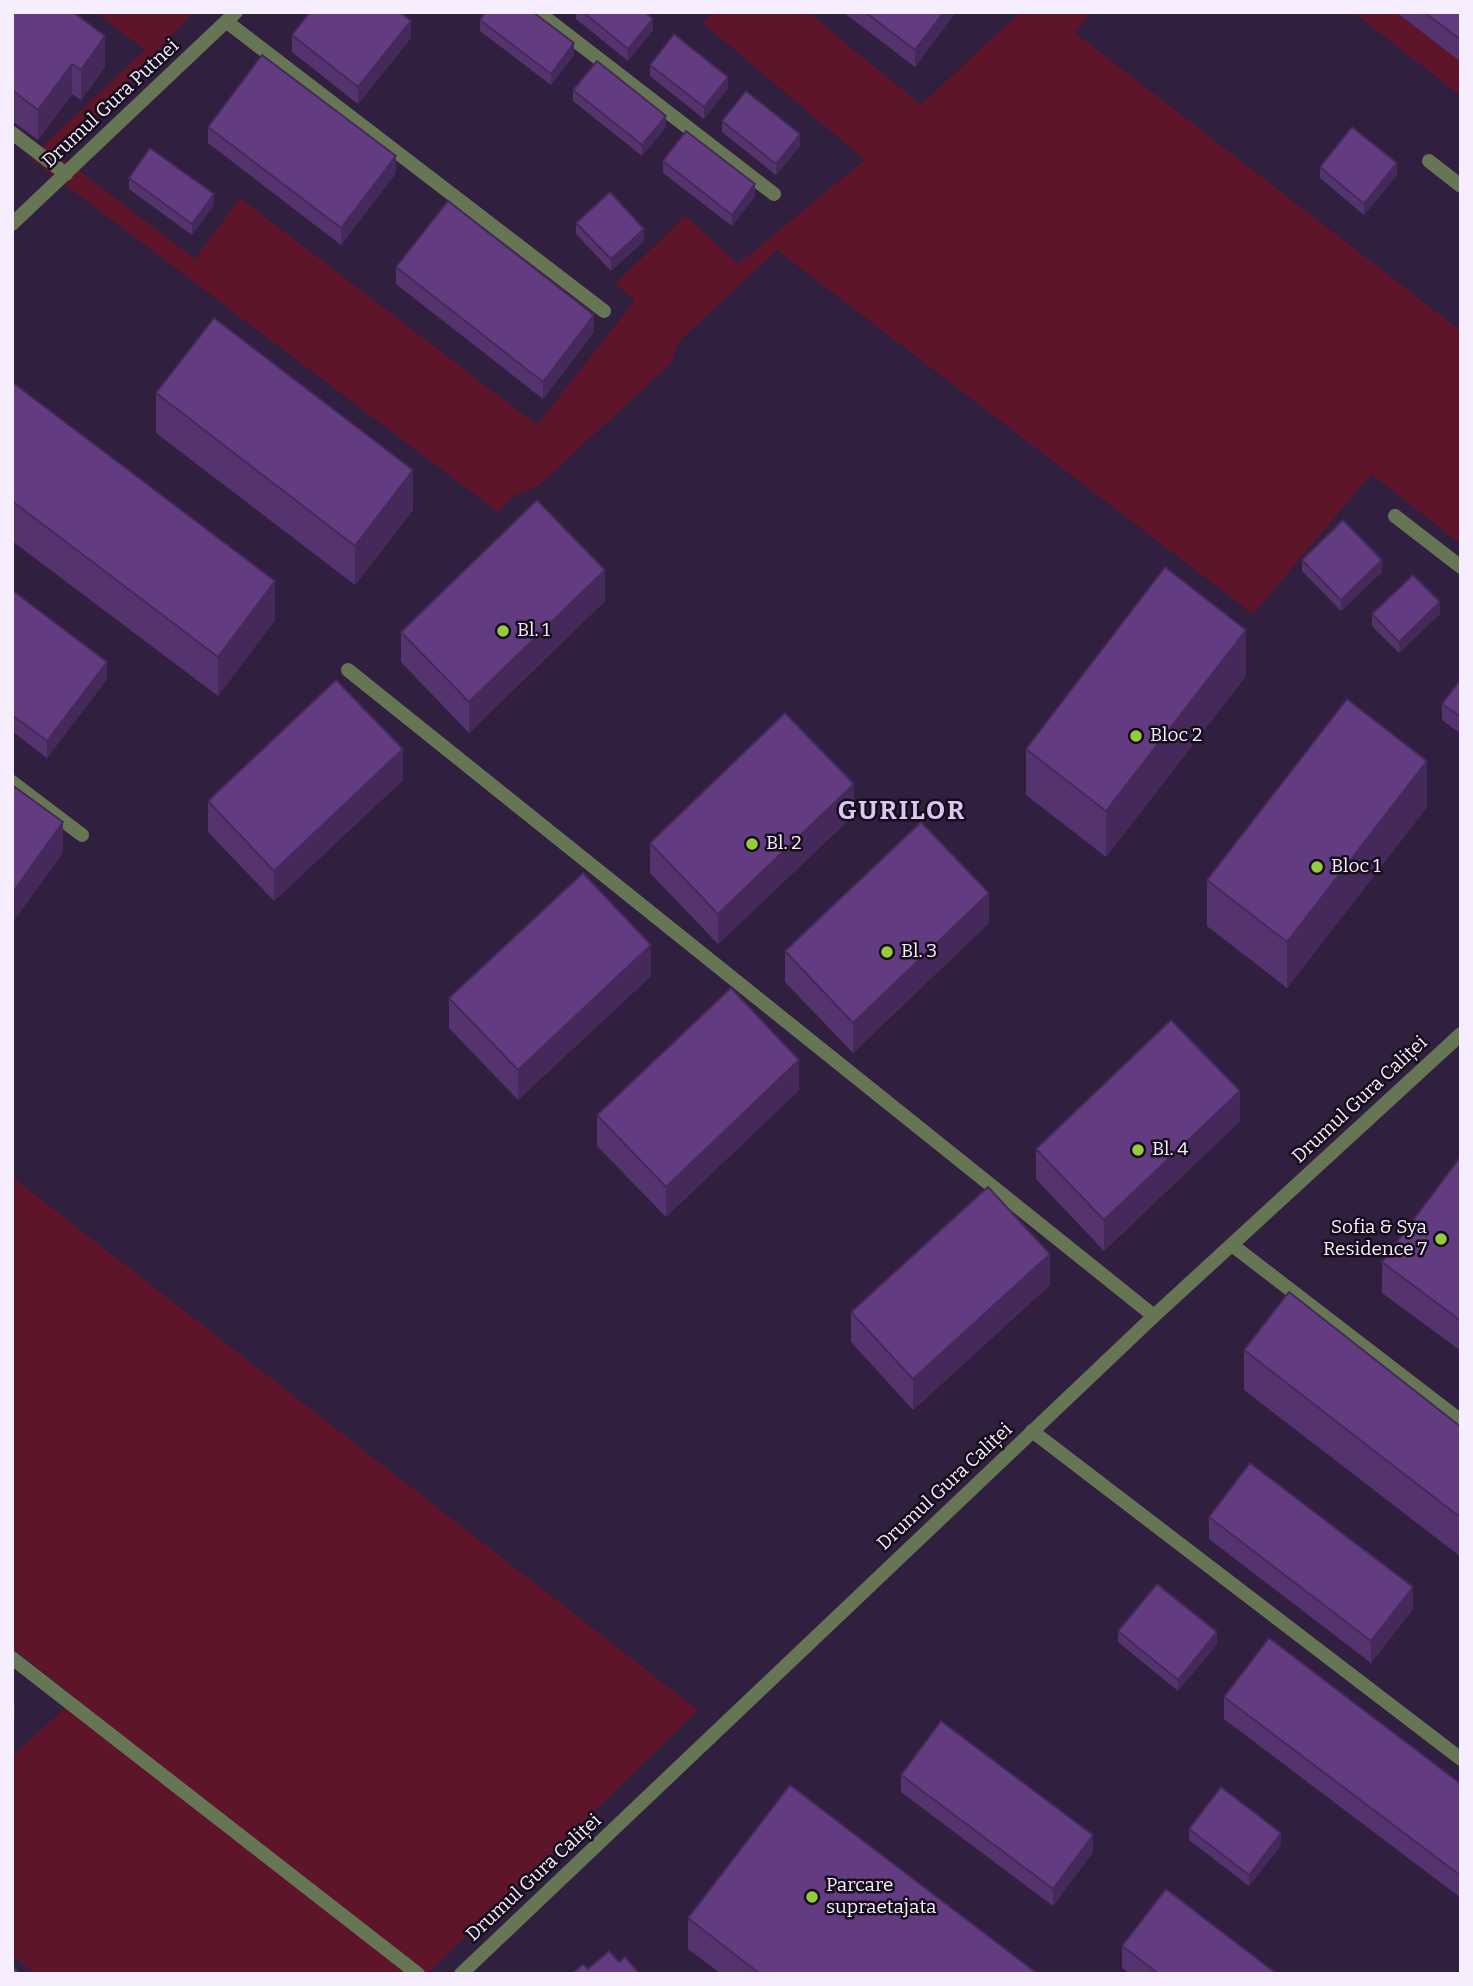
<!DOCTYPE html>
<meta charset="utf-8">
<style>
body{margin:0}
#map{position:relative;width:1473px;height:1986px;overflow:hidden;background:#311f3f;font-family:Bitter,serif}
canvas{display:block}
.frame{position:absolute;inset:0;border:14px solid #f6edfe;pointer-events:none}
</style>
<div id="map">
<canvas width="1473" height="1986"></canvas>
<div class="frame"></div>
</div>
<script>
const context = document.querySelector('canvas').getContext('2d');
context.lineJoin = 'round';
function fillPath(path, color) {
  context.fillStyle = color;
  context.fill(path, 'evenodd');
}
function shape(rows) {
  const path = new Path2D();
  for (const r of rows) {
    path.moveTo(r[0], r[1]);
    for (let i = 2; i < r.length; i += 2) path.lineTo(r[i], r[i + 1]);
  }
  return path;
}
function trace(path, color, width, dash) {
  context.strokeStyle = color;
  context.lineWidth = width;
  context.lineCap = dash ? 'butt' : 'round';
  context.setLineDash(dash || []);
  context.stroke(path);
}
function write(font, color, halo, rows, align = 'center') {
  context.font = font + ' Bitter,serif';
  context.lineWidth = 5;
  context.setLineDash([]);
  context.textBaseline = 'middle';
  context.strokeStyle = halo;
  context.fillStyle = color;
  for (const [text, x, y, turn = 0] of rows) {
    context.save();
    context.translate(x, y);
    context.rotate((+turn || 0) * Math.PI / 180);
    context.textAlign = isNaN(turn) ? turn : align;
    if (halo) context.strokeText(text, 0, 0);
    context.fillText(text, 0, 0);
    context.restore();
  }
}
const green = shape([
 [96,12,193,12,61,157,195,259,240,198,537,425,635,300,615,284,685,216,738,264,865,160,703,23,713,12,808,12,921,105,1020,12,1092,12,1074,32,1461,331,1461,544,1371,474,1253,614,777,250,678,342,671,363,538,486,513,496,498,512,30,158,145,50],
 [1353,12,1461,12,1461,96],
 [12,1177,698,1710,427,1974,35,1974,12,1955,12,1756,76,1698,12,1648]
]);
const service = shape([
 [1232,1245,1461,1421],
 [1032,1431,1461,1759]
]);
const minor = shape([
 [538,12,774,194],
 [227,22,604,311],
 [12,133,66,174],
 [1429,161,1461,186],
 [12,224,236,12],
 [1395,516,1461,567],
 [348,670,1154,1316],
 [12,782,82,835],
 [12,1658,418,1974],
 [461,1974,1154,1316,1461,1034]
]);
const wall = shape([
 [12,12,105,67,81,100,72,94,38,140,12,121],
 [576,12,645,12,653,30,628,61,576,19],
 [843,12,956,12,915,67],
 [1396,12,1461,12,1461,62],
 [480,20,574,55,551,85,480,31],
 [292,35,411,38,358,104,292,52],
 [650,65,728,88,704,119,650,76],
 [573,90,666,127,642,156,573,101],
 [722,121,800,146,776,175,722,132],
 [208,127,396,173,341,245,208,143],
 [663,161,755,196,732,226,663,173],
 [1320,167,1397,175,1364,215,1320,178],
 [129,178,214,205,192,235,129,189],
 [576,223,644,241,611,271,576,234],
 [396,267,594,332,543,399,396,284],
 [12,382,275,620,218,696,12,541],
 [156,393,413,510,355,585,156,433],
 [1302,560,1382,572,1341,611,1302,571],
 [12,590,107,679,47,758,12,731],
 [605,601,469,733,401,662,401,632],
 [1372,614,1440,614,1399,653,1372,626],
 [1246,676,1106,857,1026,795,1026,749],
 [1461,679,1461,734,1442,720,1442,704],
 [403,780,274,901,208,832,208,801],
 [1427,807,1287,988,1207,926,1207,880],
 [854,815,718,944,650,873,650,843],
 [989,923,853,1053,785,982,785,951],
 [651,976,518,1100,449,1028,449,998],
 [799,1090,666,1217,597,1146,597,1115],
 [1240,1121,1104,1251,1036,1179,1036,1149],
 [1461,1156,1461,1351,1382,1293,1382,1262],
 [1050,1285,913,1410,851,1342,851,1312],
 [1244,1350,1461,1427,1461,1557,1244,1390],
 [1209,1517,1413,1609,1371,1663,1209,1539],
 [1118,1631,1217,1644,1178,1691,1118,1642],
 [1224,1697,1461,1784,1461,1898,1224,1719],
 [901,1775,1093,1852,1053,1906,901,1792],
 [1189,1829,1281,1845,1249,1886,1189,1840],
 [688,1918,1038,1974,721,1974,688,1949],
 [1122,1946,1277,1974,1130,1974,1122,1968]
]);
const shadedWall = shape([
 [944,12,956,12,915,67,915,50],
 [653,19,653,30,628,61,628,49],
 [411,21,411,38,358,104,358,87],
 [105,36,105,67,81,100,81,70],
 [574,43,574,55,551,85,551,74],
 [72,64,72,94,38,140,38,110],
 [728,77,728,88,704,119,704,107],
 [666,116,666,127,642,156,642,145],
 [800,134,800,146,776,175,776,164],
 [396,156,396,173,341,245,341,228],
 [1397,163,1397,175,1364,215,1364,204],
 [755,184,755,196,732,226,732,215],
 [214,194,214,205,192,235,192,224],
 [644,229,644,241,611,271,611,259],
 [594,315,594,332,543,399,543,382],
 [413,470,413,510,355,585,355,546],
 [1382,560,1382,572,1341,611,1341,600],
 [605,570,605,601,469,733,469,702],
 [275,581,275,620,218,696,218,657],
 [1440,602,1440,614,1399,653,1399,642],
 [1246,630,1246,676,1106,857,1106,811],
 [107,662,107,679,47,758,47,741],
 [403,749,403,780,274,901,274,871],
 [1427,761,1427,807,1287,988,1287,942],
 [854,784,854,815,718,944,718,914],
 [63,822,63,853,13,922,13,892],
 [989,893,989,923,853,1053,853,1023],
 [651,945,651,976,518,1100,518,1070],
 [799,1060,799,1090,666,1217,666,1187],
 [1240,1091,1240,1121,1104,1251,1104,1220],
 [1050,1254,1050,1285,913,1410,913,1379],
 [1413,1587,1413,1609,1371,1663,1371,1641],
 [1217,1632,1217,1644,1178,1691,1178,1680],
 [15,1702,15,1719,12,1721,12,1704],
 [1281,1833,1281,1845,1249,1886,1249,1875],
 [1093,1835,1093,1852,1053,1906,1053,1889]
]);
const building = shape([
 [12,12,73,12,105,36,81,70,72,64,38,110,12,90,12,12],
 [310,12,400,12,411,21,358,87,292,35,310,12],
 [485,12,533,12,574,43,551,74,480,20,485,12],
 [583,12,645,12,653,19,628,49,583,12],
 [865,12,944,12,915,50,865,12],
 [1424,12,1461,12,1461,40,1424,12],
 [674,34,728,77,704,107,650,65,674,34],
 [262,55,396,156,341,228,208,127,262,55],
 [597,61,666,116,642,145,573,90,597,61],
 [746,91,800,134,776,164,722,121,746,91],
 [1352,127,1397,163,1364,204,1320,167,1352,127],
 [686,131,755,184,732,215,663,161,686,131],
 [150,148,214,194,192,224,129,178,150,148],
 [610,192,644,229,611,259,576,223,610,192],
 [448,201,594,315,543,382,396,267,448,201],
 [214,318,413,470,355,546,156,393,214,318],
 [12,382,275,581,218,657,12,501,12,382],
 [537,500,605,570,469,702,401,632,537,500],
 [1343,520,1382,560,1341,600,1302,560,1343,520],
 [1165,567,1246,630,1106,811,1026,749,1165,567],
 [1413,575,1440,602,1399,642,1372,614,1413,575],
 [12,590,107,662,47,741,12,715,12,590],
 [1461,679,1461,717,1442,704,1461,679],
 [336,680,403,749,274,871,208,801,336,680],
 [1347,699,1427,761,1287,942,1207,880,1347,699],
 [785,713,854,784,718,914,650,843,785,713],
 [12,785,63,822,13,892,12,892,12,785],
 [921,822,989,893,853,1023,785,951,921,822],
 [583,873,651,945,518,1070,449,998,583,873],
 [731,988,799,1060,666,1187,597,1115,731,988],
 [1171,1020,1240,1091,1104,1220,1036,1149,1171,1020],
 [1461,1156,1461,1321,1382,1262,1461,1156],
 [988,1187,1050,1254,913,1379,851,1312,988,1187],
 [1289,1292,1461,1427,1461,1518,1244,1350,1289,1292],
 [1250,1463,1413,1587,1371,1641,1209,1517,1250,1463],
 [1157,1584,1217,1632,1178,1680,1118,1631,1157,1584],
 [1269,1638,1461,1784,1461,1876,1224,1697,1269,1638],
 [941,1721,1093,1835,1053,1889,901,1775,941,1721],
 [790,1785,1038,1974,760,1974,688,1918,790,1785],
 [1221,1787,1281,1833,1249,1875,1189,1829,1221,1787],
 [1166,1889,1277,1974,1159,1974,1122,1946,1166,1889],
 [609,1951,619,1962,625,1957,640,1974,572,1974,583,1964,588,1969,609,1951],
 [12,1965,20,1974,12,1974,12,1965]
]);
const markers = [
 [503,631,7,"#93cd3d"],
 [1136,736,7,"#93cd3d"],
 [752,844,7,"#93cd3d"],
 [1317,867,7,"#93cd3d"],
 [887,952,7,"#93cd3d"],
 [1138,1150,7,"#93cd3d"],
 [1441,1239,7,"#93cd3d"],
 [812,1897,7,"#93cd3d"]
];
const streetNames = [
 ["Drumul Gura Putnei",111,104,-43],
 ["Drumul Gura Caliței",1360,1100,-43],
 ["Drumul Gura Caliței",945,1487,-43],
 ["Drumul Gura Caliței",534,1878,-43]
];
const poiNames = [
 ["Bl. 1",517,631],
 ["Bloc 2",1150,736],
 ["Bl. 2",766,844],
 ["Bloc 1",1331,867],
 ["Bl. 3",901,952],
 ["Bl. 4",1152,1150],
 ["Sofia & Sya",1427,1228,"right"],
 ["Residence 7",1427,1250,"right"],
 ["Parcare",826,1886],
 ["supraetajata",826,1908]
];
const districtNames = [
 ["GURILOR",902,812]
];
fillPath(green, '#5f1529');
trace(service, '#667655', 14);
trace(minor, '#667655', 14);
fillPath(wall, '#55336e');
fillPath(shadedWall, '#45295a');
fillPath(building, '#633b80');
trace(building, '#45295a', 2);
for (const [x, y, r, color] of markers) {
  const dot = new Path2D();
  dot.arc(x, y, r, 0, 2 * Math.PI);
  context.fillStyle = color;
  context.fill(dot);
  trace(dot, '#150d1b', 2.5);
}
write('19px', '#f6edfe', '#150d1b', streetNames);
write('19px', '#f6edfe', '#150d1b', poiNames, 'left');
context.letterSpacing = '2px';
write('bold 26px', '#ddc7f1', '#150d1b', districtNames);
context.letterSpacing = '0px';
</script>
